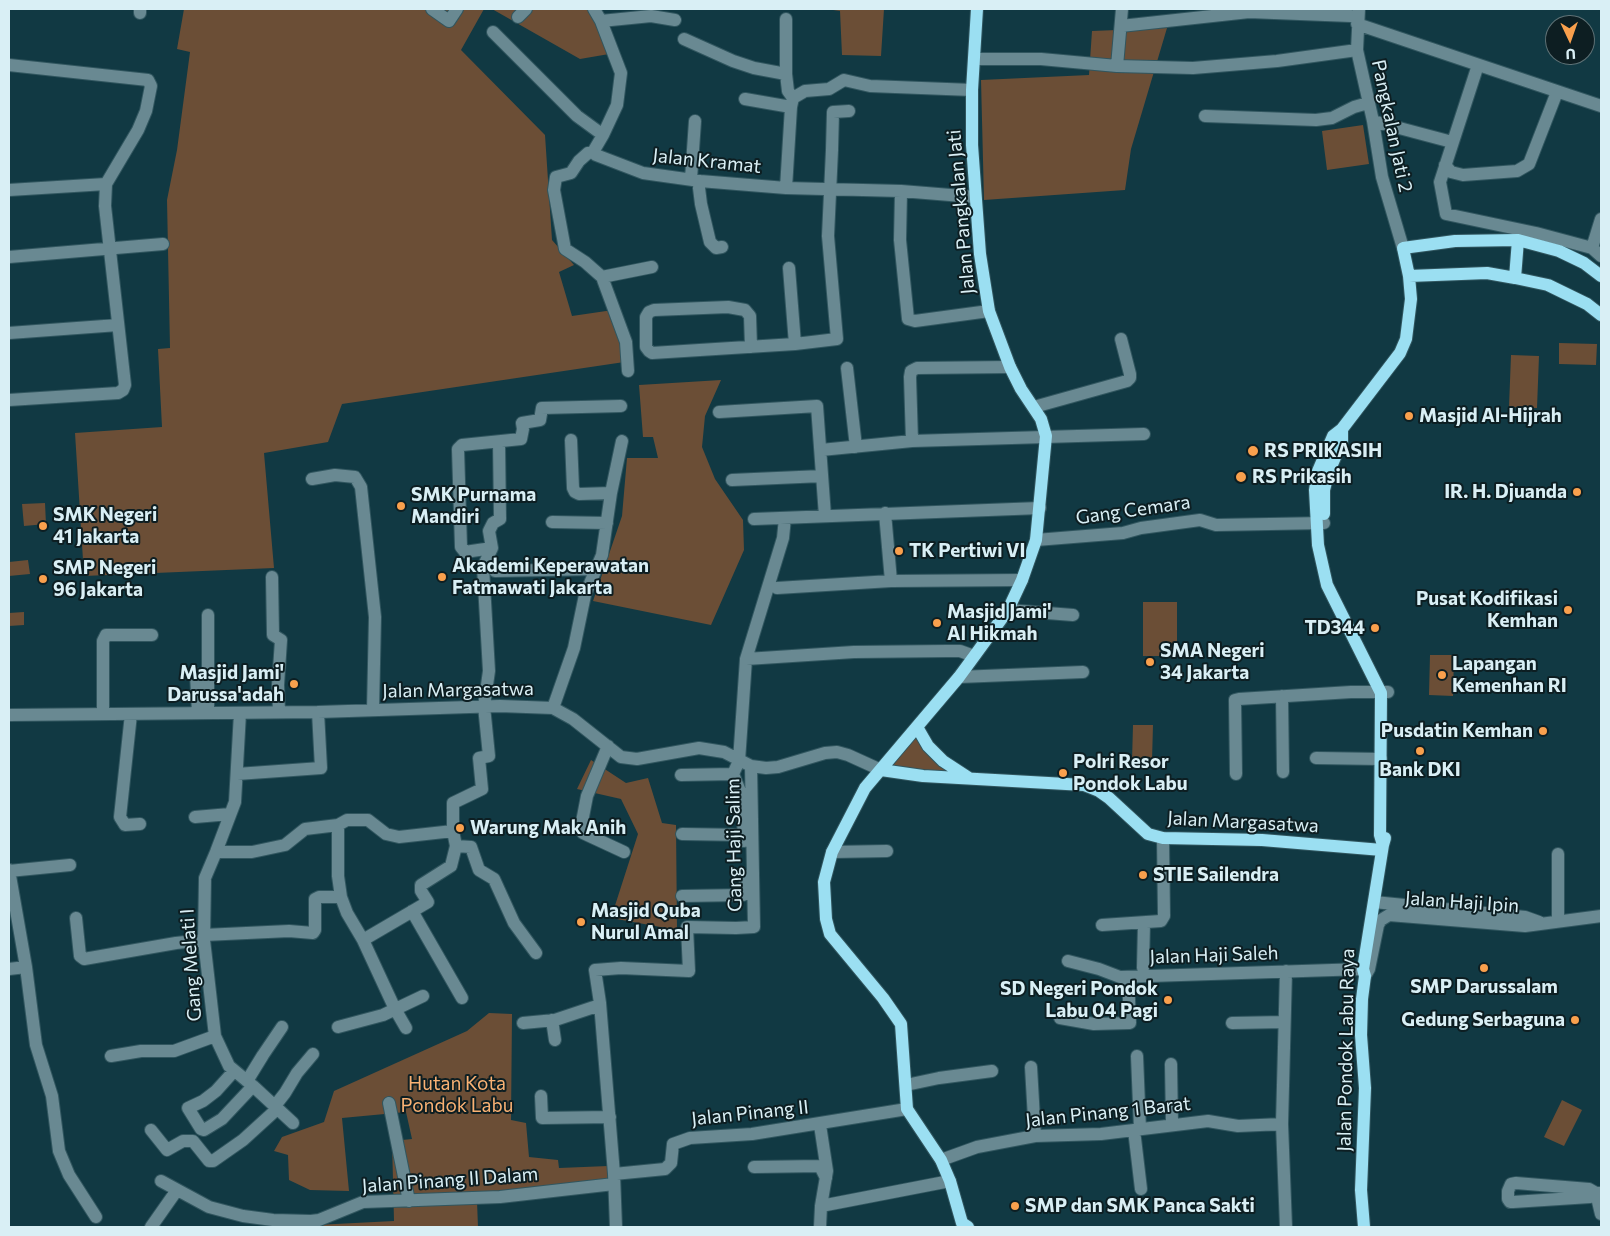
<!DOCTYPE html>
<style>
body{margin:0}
#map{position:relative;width:1610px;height:1236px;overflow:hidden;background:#113943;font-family:Commissioner,sans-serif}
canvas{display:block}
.frame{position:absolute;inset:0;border:10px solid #d9eff5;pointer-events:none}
.north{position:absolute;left:1545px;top:15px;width:50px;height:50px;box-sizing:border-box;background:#0d1e22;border:1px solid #5f7276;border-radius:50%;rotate:177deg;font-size:14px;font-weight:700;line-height:20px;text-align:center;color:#d9eff5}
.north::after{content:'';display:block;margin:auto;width:18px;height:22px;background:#f9a04d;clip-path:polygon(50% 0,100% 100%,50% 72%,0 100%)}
</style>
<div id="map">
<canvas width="1610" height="1236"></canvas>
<div class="frame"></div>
<div class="north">U</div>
</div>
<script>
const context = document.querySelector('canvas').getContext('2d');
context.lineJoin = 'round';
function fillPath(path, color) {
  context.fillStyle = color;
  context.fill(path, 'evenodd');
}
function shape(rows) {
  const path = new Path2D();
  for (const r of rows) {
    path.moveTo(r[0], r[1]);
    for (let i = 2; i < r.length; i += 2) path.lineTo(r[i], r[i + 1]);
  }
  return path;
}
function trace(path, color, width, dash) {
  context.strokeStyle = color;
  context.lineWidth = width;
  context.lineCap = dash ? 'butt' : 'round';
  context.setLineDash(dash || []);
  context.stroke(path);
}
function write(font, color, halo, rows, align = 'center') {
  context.font = font + ' Commissioner,sans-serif';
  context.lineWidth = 4;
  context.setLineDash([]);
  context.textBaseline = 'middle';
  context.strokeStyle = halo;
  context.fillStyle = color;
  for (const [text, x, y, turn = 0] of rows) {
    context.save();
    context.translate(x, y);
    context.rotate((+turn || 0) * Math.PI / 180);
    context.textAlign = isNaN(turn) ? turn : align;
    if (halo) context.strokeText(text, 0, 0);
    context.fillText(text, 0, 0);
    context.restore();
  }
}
const green = shape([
 [184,9,484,9,461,50,545,135,552,240,574,265,559,272,572,316,613,310,631,361,342,404,328,442,264,453,274,568,84,576,75,433,162,427,158,349,170,348,167,200,177,150,190,52,177,49],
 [492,9,595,9,615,53,580,59],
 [826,9,884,9,881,56,842,55,840,11],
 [1167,28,1131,149,1125,190,984,200,981,80,1089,75,1092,31],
 [1363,125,1369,164,1327,170,1322,131],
 [1559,343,1597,344,1596,365,1559,364],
 [1511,355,1539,356,1537,408,1509,407],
 [721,380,705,416,702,447,715,479,743,520,744,550,711,625,593,601,622,516,627,458,658,458,653,437,643,437,639,385],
 [45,503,46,524,24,526,22,504],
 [28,560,30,574,9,576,9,562],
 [1143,602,1177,602,1177,656,1143,656],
 [24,612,24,625,9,626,9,613],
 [1430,655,1454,655,1453,696,1429,695],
 [1133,725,1153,725,1152,761,1132,761],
 [916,737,951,773,892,766],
 [591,760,626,783,648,778,662,823,676,825,677,930,611,918,638,834,621,799,577,789],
 [489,1013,512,1014,511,1120,526,1123,529,1157,558,1160,559,1168,608,1166,609,1188,477,1201,478,1227,316,1227,316,1225,394,1221,392,1141,412,1139,406,1112,342,1118,349,1191,310,1190,289,1180,288,1155,274,1151,282,1137,324,1122,334,1091,467,1031],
 [1562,1100,1582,1110,1564,1146,1544,1137]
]);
const minor = shape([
 [432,9,449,21,457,9],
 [594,9,601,21,621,73,617,105,603,135,593,152,596,155,643,173,700,181,786,188,901,191,975,197],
 [1359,9,1357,50,1373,121,1382,177,1403,248],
 [140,13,140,9],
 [518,17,526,9],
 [786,19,786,74],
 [601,21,651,16,675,20],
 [1357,24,1601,106],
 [1121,26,1249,12,1351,16,1358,18],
 [493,32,577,116,603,135],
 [684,39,733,61,754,68,786,74,788,91,793,98],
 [974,59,1041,59,1117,66,1193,68,1277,61,1357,50],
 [9,65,148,80,151,86,146,111,138,130,106,184,105,206,125,385,123,390,118,393,9,400],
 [1478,65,1440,182,1446,214,1536,233,1592,248,1601,256],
 [1117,66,1122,9],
 [745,99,791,107],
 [1205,116,1316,120,1332,118,1354,107,1368,103],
 [1373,121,1452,142],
 [593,152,588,153,579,161,571,173,556,177,554,190,565,249,585,262,602,277,626,342,628,371],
 [1445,165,1451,172,1463,175,1517,171,1529,164,1557,92],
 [691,179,695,121],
 [700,181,699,188,701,204,710,242,716,248,722,247],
 [786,188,791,107,793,98,805,91,829,89,844,80,870,86,972,90],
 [9,190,106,184],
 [901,191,900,240,908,319,915,321,989,311],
 [1592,248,1601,219],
 [9,257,163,244],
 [789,268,795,344],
 [602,277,652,267],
 [9,333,118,325],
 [751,347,750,316,745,310,728,307,654,310,649,312,646,317,646,347,649,351,652,353,795,344,837,339,828,236,832,150,833,112,849,111],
 [847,368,856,447],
 [1034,407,1127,381,1130,378,1130,374,1121,339],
 [719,412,817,406,825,516],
 [571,440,573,488,575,492,579,494,611,493],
 [912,441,910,377,911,371,917,368,1010,367],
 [821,450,912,441,1144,434],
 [312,479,335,475,355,477,361,487,375,617,373,710],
 [732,480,822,476],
 [885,513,891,581],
 [754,519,1040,508],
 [552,522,607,523],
 [1036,540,1123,533,1141,528,1200,520,1216,525,1324,523],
 [492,548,465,552,461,547,458,449,462,445,521,439,523,429,522,423,540,420,542,408,621,406],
 [495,571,596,569],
 [272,577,273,635,281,640,278,685,279,712],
 [777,588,891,581,1022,580],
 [1008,610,1073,615],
 [746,659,854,652,947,651,960,651,974,656],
 [196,674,198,713],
 [959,677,1083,672],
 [1282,696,1283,772],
 [553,708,574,648,585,595,602,555,611,493,622,441],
 [208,713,208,615],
 [240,713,235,802,216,852,205,878,204,940,215,1036,229,1066,253,1086,293,1123],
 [103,714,103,641,106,635,152,635],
 [131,714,120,817,125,825,140,824],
 [9,715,318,712,500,706,553,708,573,719,621,757,637,759,699,748,724,752,751,766,766,768,778,767,825,753,837,752,848,755,881,770],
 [608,746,587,796,581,827,583,833,624,852],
 [1316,758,1381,759],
 [237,774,321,768,318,712],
 [1236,774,1235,700,1239,699,1351,692,1388,692],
 [681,775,733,774],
 [195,817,230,814],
 [338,825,338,876,341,897,347,913,363,940,395,1009,406,1028],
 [682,834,744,835],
 [744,841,742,796,733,774,739,761,746,659,783,538,785,518],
 [456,846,471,847,479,870,494,879,514,923,536,953],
 [216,852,252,852,285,845,305,829,338,825,347,820,368,820,386,834,399,837,453,831,453,803,482,789,479,758,489,756,484,706,489,671,483,567,492,548,489,531,493,523,500,519,499,442],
 [832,852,887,851],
 [9,870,26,967,36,1045,52,1096,59,1151,69,1175,96,1217],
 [9,871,70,865],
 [682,896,743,895,745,890,745,876],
 [1374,902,1525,917,1539,922],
 [412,911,462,998],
 [76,918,80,956,84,959,176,943,204,940],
 [1558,921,1558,854],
 [1102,925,1161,921,1164,916,1163,838],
 [204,935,289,931,313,933,315,930,315,899,319,897,341,897],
 [363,940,428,902,421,891,421,885,451,866,456,846,453,831],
 [1068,961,1099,969,1120,977,1363,969],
 [1143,968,1144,923],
 [9,969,26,967],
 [1286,971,1282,1124,1286,1227],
 [1365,976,1369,969,1378,925,1381,920,1389,915,1525,926,1601,916],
 [1060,1018,1094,1024,1130,1023,1128,977],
 [552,1020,555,1040],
 [523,1023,555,1020,600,1005],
 [1232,1023,1284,1022],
 [338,1027,383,1015,423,996],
 [111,1056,141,1051,174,1051,215,1036],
 [1137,1056,1140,1129],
 [1171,1064,1172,1124],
 [1031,1067,1035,1136],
 [234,1071,216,1091,203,1101,188,1108,201,1129,204,1130,222,1119,253,1086],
 [247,1081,263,1055,282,1027],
 [906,1085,939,1078,992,1071],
 [541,1096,542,1118,610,1117],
 [389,1103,409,1201],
 [274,1107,285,1093,297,1073,313,1054],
 [820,1125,827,1171,821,1206,820,1227],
 [151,1130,167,1150,183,1141,193,1141,209,1161,213,1161,243,1140,277,1109],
 [1134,1130,1141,1189],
 [941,1160,977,1147,1035,1136,1101,1134,1208,1121,1238,1126,1282,1124],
 [754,1167,820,1166,826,1178],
 [614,1174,665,1169,671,1163,673,1144,690,1138,752,1134,907,1109],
 [161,1181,209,1207,243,1216,273,1220,311,1221,319,1220,363,1202,500,1197,614,1184],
 [1601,1193,1596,1193,1590,1197,1513,1202,1510,1202,1508,1199,1508,1191,1511,1184,1516,1183,1589,1189,1596,1193,1601,1214],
 [821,1206,950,1181],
 [151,1227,177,1190],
 [616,1227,614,1174,600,1003,595,970,621,968,689,971,687,927,736,928,754,927,751,766]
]);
const major = shape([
 [1409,276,1487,273,1515,278,1548,285,1587,304,1601,315],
 [1515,278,1518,240],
 [1324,514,1324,490,1328,474,1342,441,1342,429],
 [917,727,928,746,943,761,969,778],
 [881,770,923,776,1084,785,1099,791,1109,798,1148,834,1163,838,1262,840,1382,850],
 [1383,845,1380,835,1381,693,1327,585,1318,545,1315,490,1318,471,1333,436,1342,429,1400,353,1406,339,1411,299,1409,276,1403,248,1455,241,1518,240,1559,251,1584,263,1601,276],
 [968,1227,962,1223,950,1181,941,1160,907,1109,901,1024,883,998,830,934,826,919,824,882,832,852,865,788,959,677,1008,610,1022,580,1036,540,1046,436,1041,419,1021,389,1010,367,989,311,980,254,972,145,972,90,977,9],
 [1364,1227,1361,1190,1365,1088,1361,1035,1362,999,1365,976,1363,969,1383,845,1385,838]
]);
const markers = [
 [1409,416,5,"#f9a04d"],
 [1253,451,6,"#f9a04d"],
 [1241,477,6,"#f9a04d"],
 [1577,492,5,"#f9a04d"],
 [401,506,5,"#f9a04d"],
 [43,526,5,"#f9a04d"],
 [899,551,5,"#f9a04d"],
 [442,577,5,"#f9a04d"],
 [43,579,5,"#f9a04d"],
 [1568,610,5,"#f9a04d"],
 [937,623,5,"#f9a04d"],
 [1375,628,5,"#f9a04d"],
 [1150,662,5,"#f9a04d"],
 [1442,675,5,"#f9a04d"],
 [294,684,5,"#f9a04d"],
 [1543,731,5,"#f9a04d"],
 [1420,751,5,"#f9a04d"],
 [1063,773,5,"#f9a04d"],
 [460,828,5,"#f9a04d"],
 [1143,875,5,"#f9a04d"],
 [581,922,5,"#f9a04d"],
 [1484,968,5,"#f9a04d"],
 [1168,1000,5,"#f9a04d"],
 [1575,1020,5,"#f9a04d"],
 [1015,1206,5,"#f9a04d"]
];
const streetNames = [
 ["Pangkalan Jati 2",1392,126,78],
 ["Jalan Kramat",707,161,6],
 ["Jalan Pangkalan Jati",961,212,-95],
 ["Gang Cemara",1133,510,-8],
 ["Jalan Margasatwa",458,690,-1],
 ["Jalan Margasatwa",1243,822,3],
 ["Gang Haji Salim",734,845,-91],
 ["Jalan Haji Ipin",1462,902,4],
 ["Jalan Haji Saleh",1214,955,-2],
 ["Gang Melati I",191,965,-94],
 ["Jalan Pondok Labu Raya",1346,1050,-89],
 ["Jalan Pinang 1 Barat",1108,1112,-6],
 ["Jalan Pinang II",750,1113,-6],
 ["Jalan Pinang II Dalam",450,1180,-4]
];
const poiNames = [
 ["Masjid Al-Hijrah",1419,416],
 ["RS PRIKASIH",1264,451],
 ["RS Prikasih",1252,477],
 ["IR. H. Djuanda",1567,492,"right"],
 ["SMK Purnama",411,495],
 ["Mandiri",411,517],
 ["SMK Negeri",53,515],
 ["41 Jakarta",53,537],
 ["TK Pertiwi VI",909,551],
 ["Akademi Keperawatan",452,566],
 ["Fatmawati Jakarta",452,588],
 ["SMP Negeri",53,568],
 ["96 Jakarta",53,590],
 ["Pusat Kodifikasi",1558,599,"right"],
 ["Kemhan",1558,621,"right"],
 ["Masjid Jami'",947,612],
 ["Al Hikmah",947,634],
 ["TD344",1365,628,"right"],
 ["SMA Negeri",1160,651],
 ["34 Jakarta",1160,673],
 ["Lapangan",1452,664],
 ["Kemenhan RI",1452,686],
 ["Masjid Jami'",284,673,"right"],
 ["Darussa'adah",284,695,"right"],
 ["Pusdatin Kemhan",1533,731,"right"],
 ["Polri Resor",1073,762],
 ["Pondok Labu",1073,784],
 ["Bank DKI",1420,770,"center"],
 ["Warung Mak Anih",470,828],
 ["STIE Sailendra",1153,875],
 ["Masjid Quba",591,911],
 ["Nurul Amal",591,933],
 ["SMP Darussalam",1484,987,"center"],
 ["SD Negeri Pondok",1158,989,"right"],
 ["Labu 04 Pagi",1158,1011,"right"],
 ["Gedung Serbaguna",1565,1020,"right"],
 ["SMP dan SMK Panca Sakti",1025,1206]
];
const parkNames = [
 ["Hutan Kota",457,1084],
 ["Pondok Labu",457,1106]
];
fillPath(green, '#6b4e36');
trace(minor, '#31565f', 14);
trace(major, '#31565f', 14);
trace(minor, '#698992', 12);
trace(major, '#9bdff2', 12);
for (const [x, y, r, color] of markers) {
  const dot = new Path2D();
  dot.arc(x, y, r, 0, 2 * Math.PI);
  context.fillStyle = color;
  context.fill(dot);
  trace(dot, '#0d1e22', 2);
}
write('19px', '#d9eff5', '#0d1e22', streetNames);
write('bold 19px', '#d9eff5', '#0d1e22', poiNames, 'left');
write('19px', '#fab274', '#0d1e22', parkNames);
</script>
